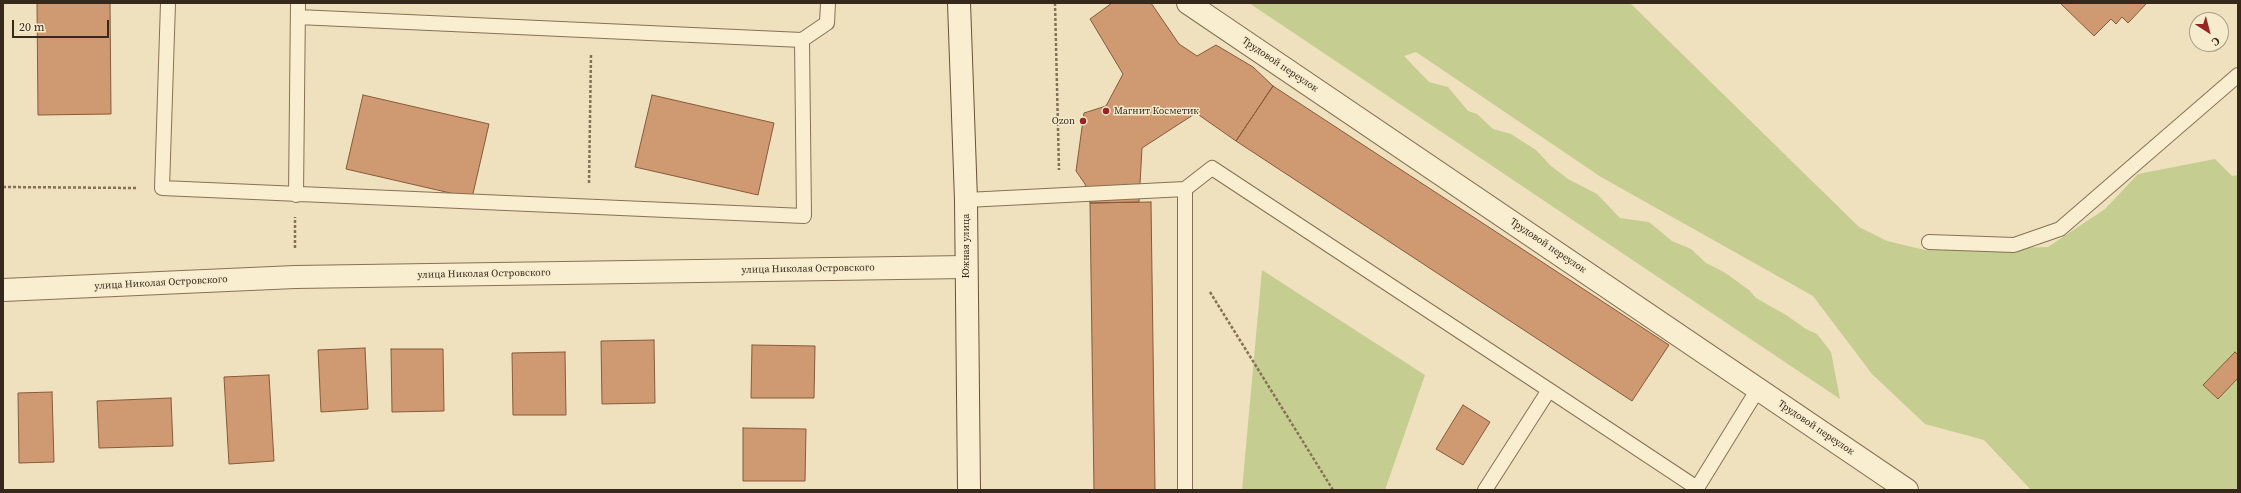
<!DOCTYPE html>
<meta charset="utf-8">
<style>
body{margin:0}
#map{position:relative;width:2241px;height:493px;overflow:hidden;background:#efe1bd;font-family:"Source Serif 4",serif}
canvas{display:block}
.frame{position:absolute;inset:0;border:4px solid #36281b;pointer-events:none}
.north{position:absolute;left:2189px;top:12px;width:40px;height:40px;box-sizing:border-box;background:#f6ebcd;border:1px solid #a99d86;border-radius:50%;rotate:144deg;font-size:11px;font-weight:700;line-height:16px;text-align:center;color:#36281b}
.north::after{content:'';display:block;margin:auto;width:14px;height:18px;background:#982524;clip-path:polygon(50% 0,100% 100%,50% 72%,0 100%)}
.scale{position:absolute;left:12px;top:20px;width:97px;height:18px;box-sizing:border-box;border:2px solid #36281b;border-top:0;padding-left:5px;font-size:12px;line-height:14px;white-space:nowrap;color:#36281b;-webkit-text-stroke:3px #f6ebcd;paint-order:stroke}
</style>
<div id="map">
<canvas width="2241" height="493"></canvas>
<div class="frame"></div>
<div class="north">С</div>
<div class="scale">20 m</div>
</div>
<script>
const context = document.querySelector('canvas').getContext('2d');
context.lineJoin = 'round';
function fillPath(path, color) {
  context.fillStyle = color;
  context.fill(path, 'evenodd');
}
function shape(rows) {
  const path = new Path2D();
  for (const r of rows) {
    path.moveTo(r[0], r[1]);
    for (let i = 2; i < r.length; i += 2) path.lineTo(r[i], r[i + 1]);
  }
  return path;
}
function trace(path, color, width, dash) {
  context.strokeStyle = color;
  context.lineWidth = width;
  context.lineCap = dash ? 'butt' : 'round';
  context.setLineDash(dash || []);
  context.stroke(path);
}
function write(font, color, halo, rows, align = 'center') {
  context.font = font + ' "Source Serif 4",serif';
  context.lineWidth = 3;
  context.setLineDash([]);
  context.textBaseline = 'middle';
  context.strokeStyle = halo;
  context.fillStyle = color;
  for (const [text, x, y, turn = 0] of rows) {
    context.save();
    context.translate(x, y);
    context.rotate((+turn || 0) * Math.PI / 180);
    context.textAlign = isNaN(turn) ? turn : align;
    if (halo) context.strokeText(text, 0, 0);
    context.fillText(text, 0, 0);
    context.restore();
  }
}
const green = shape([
 [1249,3,1630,3,1859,227,1887,241,1925,250,2048,247,2105,209,2138,174,2215,159,2232,176,2238,175,2238,490,2031,490,1984,440,1925,424,1872,374,1813,296,1601,177,1416,52,1404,56,1429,82,1448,87,1468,111,1477,114,1493,129,1511,134,1536,150,1551,166,1568,179,1597,194,1620,218,1649,222,1672,241,1691,249,1706,263,1724,272,1749,290,1756,298,1786,315,1806,329,1817,334,1831,352,1840,399],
 [1262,270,1425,375,1385,490,1242,490]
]);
const building = shape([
 [37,3,110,3,111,114,38,115,37,3],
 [1112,3,1151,3,1179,44,1197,56,1216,45,1253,67,1273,86,1236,141,1196,113,1142,148,1139,202,1090,203,1085,184,1076,171,1084,113,1106,106,1123,74,1090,19,1112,3],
 [2060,3,2147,3,2128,23,2122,17,2116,24,2111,19,2094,36,2060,3],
 [1273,86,1669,345,1632,401,1236,141,1273,86],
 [363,95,489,124,472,198,346,169,363,95],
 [652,95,774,123,758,195,635,167,652,95],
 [1151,202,1155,490,1094,490,1090,203,1151,202],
 [654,340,655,403,602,404,601,341,654,340],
 [752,345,815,346,814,398,751,398,752,345],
 [365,348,368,409,321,412,318,350,365,348],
 [391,349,443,349,444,411,392,412,391,349],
 [565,352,566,415,513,415,512,353,565,352],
 [2235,352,2238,355,2238,378,2218,399,2203,385,2235,352],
 [269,375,274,461,229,464,224,377,269,375],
 [52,392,54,462,19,463,18,393,52,392],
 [171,398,173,446,99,448,97,401,171,398],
 [1463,405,1490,422,1463,465,1436,449,1463,405],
 [743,428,806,429,805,481,743,481,743,428]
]);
const path = shape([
 [1055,3,1059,170],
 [589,183,591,54],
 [3,187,137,188],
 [295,248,295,217],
 [1210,292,1333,490]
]);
const lane = shape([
 [168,3,162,188,804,216,802,40,827,23,828,3],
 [298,17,802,40],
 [1185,189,1185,490],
 [296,195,298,3],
 [966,200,1185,189,1212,168,1549,390,1485,490],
 [1929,242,2014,245,2060,229,2238,75],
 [1549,390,1697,488,1758,389]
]);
const street = shape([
 [1188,3,1907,490],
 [3,290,295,277,966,267]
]);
const secondary = shape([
 [959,3,966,200,969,490]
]);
const markers = [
 [1106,111,4,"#982524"],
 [1083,121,4,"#982524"]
];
const streetNames = [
 ["Трудовой переулок",1280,65,34],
 ["Южная улица",966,246,-90],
 ["Трудовой переулок",1548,246,34],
 ["улица Николая Островского",808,269,-1],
 ["улица Николая Островского",484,274,-1],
 ["улица Николая Островского",161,283,-3],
 ["Трудовой переулок",1816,428,34]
];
const poiNames = [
 ["Магнит Косметик",1114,111],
 ["Ozon",1075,121,"right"]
];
fillPath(green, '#c5cd91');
fillPath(building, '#cf9971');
trace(building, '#875a3b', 1);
trace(lane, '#877156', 16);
trace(street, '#877156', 24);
trace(secondary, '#695239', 24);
trace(path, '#877156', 2.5, [3, 2]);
trace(lane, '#faeed0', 14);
trace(street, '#faeed0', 22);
trace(secondary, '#faeed0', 22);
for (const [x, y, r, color] of markers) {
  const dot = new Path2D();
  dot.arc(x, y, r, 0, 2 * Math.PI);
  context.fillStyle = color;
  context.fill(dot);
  trace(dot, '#f6ebcd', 1.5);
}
write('10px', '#36281b', '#f6ebcd', streetNames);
write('10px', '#36281b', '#f6ebcd', poiNames, 'left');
</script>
